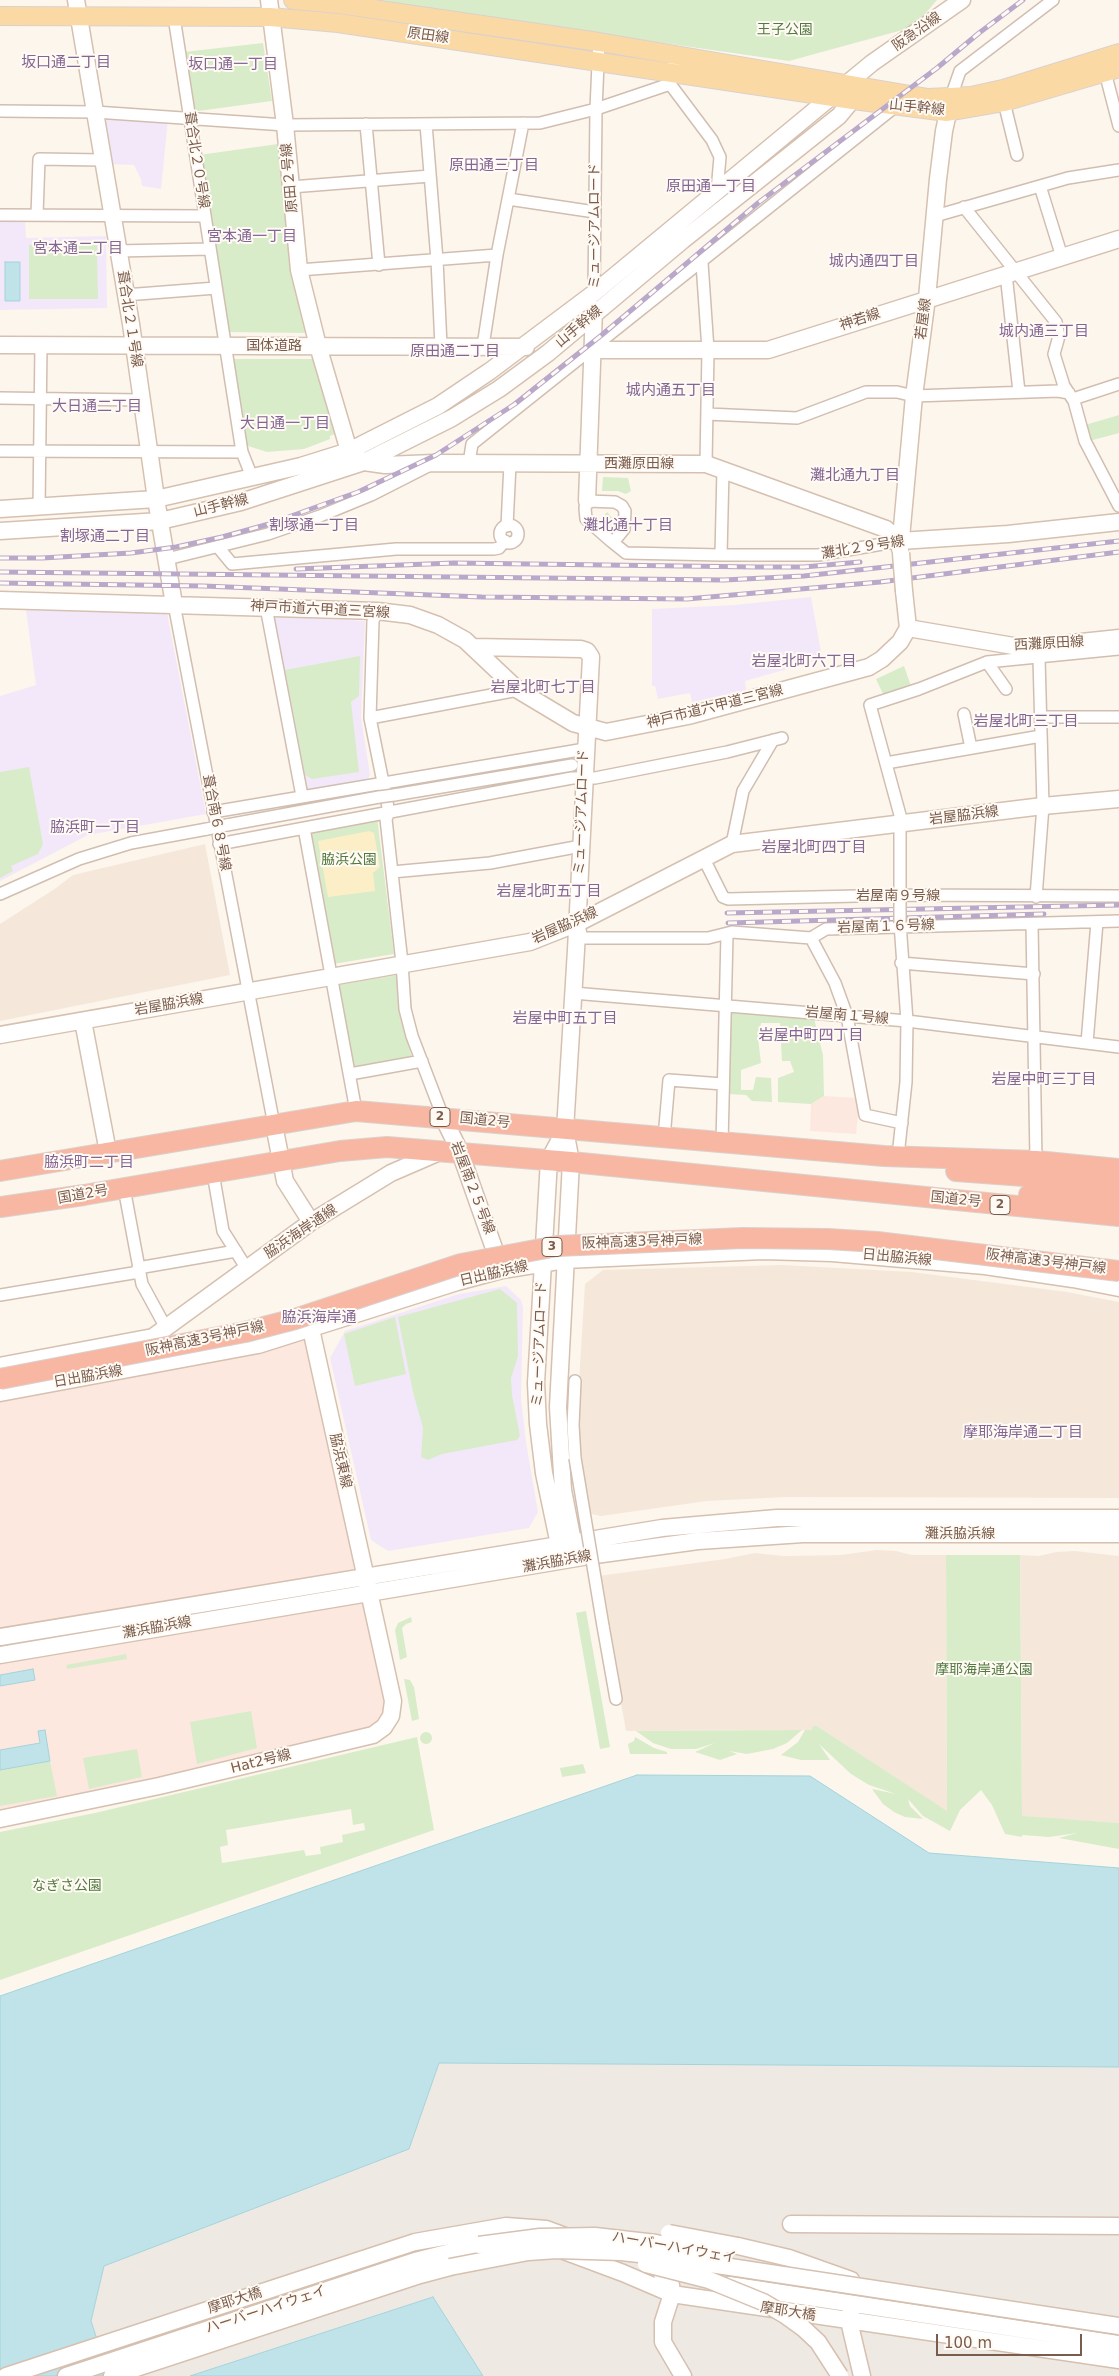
<!DOCTYPE html>
<meta charset="utf-8">
<style>
body{margin:0}
#map{position:relative;width:1119px;height:2376px;overflow:hidden;background:#fdf6ec;font-family:"DejaVu Sans",sans-serif}
canvas{display:block}
.scale{position:absolute;left:936px;top:2334px;width:146px;height:22px;box-sizing:border-box;border:2px solid #7a5c4d;border-top:0;padding-left:6px;font-size:15px;line-height:18px;white-space:nowrap;color:#7a5c4d;-webkit-text-stroke:4px #fffaf3;paint-order:stroke}
</style>
<div id="map">
<canvas width="1119" height="2376"></canvas>
<div class="scale">100 m</div>
</div>
<script>
const context = document.querySelector('canvas').getContext('2d');
context.lineJoin = 'round';
function fillPath(path, color) {
  context.fillStyle = color;
  context.fill(path, 'evenodd');
}
function shape(rows) {
  const path = new Path2D();
  for (const r of rows) {
    if (r.length === 3) {
      path.moveTo(r[0] + r[2], r[1]);
      path.arc(r[0], r[1], r[2], 0, 2 * Math.PI);
      continue;
    }
    path.moveTo(r[0], r[1]);
    for (let i = 2; i < r.length; i += 2) path.lineTo(r[i], r[i + 1]);
  }
  return path;
}
function trace(path, color, width, dash) {
  context.strokeStyle = color;
  context.lineWidth = width;
  context.lineCap = dash ? 'butt' : 'round';
  context.setLineDash(dash || []);
  context.stroke(path);
}
function write(font, color, halo, rows, align = 'center') {
  context.font = font + ' "DejaVu Sans","Noto Sans JP",sans-serif';
  context.lineWidth = 4;
  context.setLineDash([]);
  context.textBaseline = 'middle';
  context.strokeStyle = halo;
  context.fillStyle = color;
  for (const [text, x, y, turn = 0] of rows) {
    context.save();
    context.translate(x, y);
    context.rotate((+turn || 0) * Math.PI / 180);
    context.textAlign = isNaN(turn) ? turn : align;
    if (halo) context.strokeText(text, 0, 0);
    context.fillText(text, 0, 0);
    context.restore();
  }
}
const residential = shape([
 [205,844,230,975,0,1021,0,924,56,888,73,875],
 [782,1265,912,1272,1067,1292,1119,1302,1119,1498,786,1497,707,1501,601,1516,587,1513,579,1454,578,1399,585,1284,603,1270],
 [877,1550,896,1551,912,1555,946,1555,947,1812,817,1726,812,1730,626,1731,598,1576,725,1559,755,1553,784,1556,841,1555],
 [1075,1551,1119,1556,1119,1823,1022,1817,1020,1555,1039,1556,1056,1552]
]);
const commercial = shape([
 [824,1096,858,1098,862,1115,858,1116,856,1134,810,1131,811,1104],
 [311,1329,387,1669,384,1727,0,1819,0,1393]
]);
const industrial = shape([
 [439,2063,1119,2067,1119,2376,483,2376,433,2297,190,2376,109,2376,91,2321,104,2266,409,2149]
]);
const education = shape([
 [99,115,168,119,161,189,142,186,141,179,134,165,107,164],
 [0,220,25,220,26,238,106,236,107,308,0,310],
 [811,597,822,657,805,664,745,681,746,690,692,702,690,693,658,699,655,686,652,686,652,609,735,605],
 [26,610,162,612,167,613,206,814,88,835,0,881,0,696,36,685],
 [272,616,365,621,361,717,370,775,366,782,309,792,304,788],
 [506,1286,521,1300,523,1307,521,1398,526,1442,538,1512,529,1528,388,1551,371,1540,330,1358,345,1331,459,1294]
]);
const green = shape([
 [362,0,937,0,925,14,906,29,789,61],
 [263,43,272,101,191,112,184,52],
 [278,144,289,261,307,333,226,332,199,155],
 [29,245,97,245,98,299,29,299],
 [232,359,315,359,337,433,330,436,330,439,304,449,267,452,245,445],
 [1119,415,1119,433,1089,441,1085,425],
 [603,477,628,478,631,491,626,494,618,491,602,491],
 [607,512,615,521,613,527,610,529,598,523],
 [360,656,359,696,351,702,359,772,312,779,305,775,285,670],
 [904,666,911,686,884,696,876,679],
 [29,767,43,844,38,854,11,866,13,871,0,878,0,772],
 [377,817,394,954,333,964,310,833,311,830],
 [397,975,398,1009,413,1061,353,1070,338,985],
 [730,1009,814,1018,823,1055,824,1096,811,1104,778,1102,778,1078,794,1072,790,1061,782,1061,780,1023,761,1023,758,1038,761,1063,741,1070,741,1090,753,1090,756,1077,771,1078,772,1102,752,1101,746,1095,727,1094],
 [500,1289,517,1303,518,1356,511,1378,512,1395,520,1436,517,1440,442,1454,428,1460,421,1457,423,1428,413,1392,398,1317],
 [395,1317,406,1374,355,1386,344,1334],
 [946,1555,1020,1555,1022,1816,1119,1823,1119,1849,1059,1838,1077,1833,1049,1837,1022,1835,1022,1837,1005,1834,992,1805,981,1790,960,1810,950,1831,923,1816,908,1799,910,1806,923,1819,905,1817,894,1812,883,1804,872,1789,896,1794,869,1785,851,1774,819,1744,830,1760,801,1760,781,1755,798,1742,805,1730,812,1730,813,1726,817,1726,947,1811],
 [586,1611,610,1747,600,1749,576,1613],
 [411,1617,412,1622,406,1624,402,1628,407,1657,400,1660,395,1630,398,1623],
 [126,1654,127,1659,67,1669,66,1665],
 [404,1679,410,1680,414,1687,419,1719,412,1721],
 [251,1711,257,1748,197,1764,190,1722],
 [802,1730,787,1743,773,1749,747,1754,729,1751,737,1754,720,1760,695,1752,715,1743,696,1749,671,1749,653,1743,636,1731],
 [426,1738,6],
 [417,1737,434,1830,0,1980,0,1832,95,1813],
 [351,1809,353,1825,364,1823,365,1830,342,1835,343,1842,320,1847,321,1854,306,1856,304,1850,222,1863,220,1847,228,1845,226,1830],
 [635,1737,654,1748,667,1752,667,1754,630,1754,628,1744,634,1741],
 [137,1749,142,1777,89,1789,83,1758],
 [50,1761,57,1796,0,1806,0,1770],
 [583,1764,586,1773,562,1777,560,1768]
]);
const sand = shape([
 [369,831,374,833,380,867,373,873,375,891,328,897,318,841]
]);
const water = shape([
 [5,262,20,262,20,301,5,301,5,262],
 [33,1669,35,1680,0,1686,0,1675,33,1669],
 [45,1730,50,1761,0,1770,0,1750,40,1743,38,1731,45,1730],
 [637,1775,810,1776,929,1853,1119,1868,1119,2067,439,2063,409,2149,104,2266,91,2321,109,2376,0,2376,0,1996,637,1775],
 [433,2297,483,2376,190,2376,433,2297]
]);
const street = shape([
 [174,17,242,452,252,477],
 [1105,72,1119,126],
 [670,84,712,140,720,157,717,191],
 [951,97,960,71,1053,0],
 [1004,102,1017,155],
 [0,111,95,112,285,125,540,123,596,109,670,84,674,73,674,56],
 [366,124,379,265],
 [426,124,437,260,441,346],
 [1040,186,1062,257],
 [291,187,430,176],
 [508,199,595,212],
 [964,207,1056,322,1059,336,1054,354,1064,386,1074,401,1085,441,1119,506],
 [0,215,205,216],
 [37,215,39,159,102,160],
 [935,216,1068,178,1119,170],
 [117,251,210,249],
 [702,263,708,350,706,464],
 [299,270,497,255],
 [1006,274,1019,392],
 [594,293,596,109,599,42],
 [125,295,216,288],
 [483,346,497,255,523,123],
 [0,398,141,400],
 [1073,399,1119,384],
 [707,414,797,418,866,392,897,392,914,396,1058,391,1069,393],
 [0,451,242,452],
 [469,463,472,444,896,106],
 [587,501,615,502,622,506,625,511,624,529,615,540,611,541,586,519,585,508,587,501],
 [39,508,41,345],
 [509,534,9],
 [507,526,510,464],
 [611,541,626,553,721,555,818,555,900,541],
 [218,547,232,564,396,549,494,549,499,548,505,541],
 [721,555,723,470],
 [167,559,268,534,320,516,371,495,430,465],
 [174,604,274,1125],
 [266,607,302,796],
 [377,611,373,621,370,718,389,812,386,819,402,963,405,1009,412,1036,443,1117],
 [987,662,1006,689],
 [964,714,971,748],
 [1041,717,1119,717],
 [370,718,518,690],
 [886,763,1041,736],
 [394,795,572,765],
 [213,812,585,749],
 [227,825,379,797],
 [304,828,356,1111],
 [219,844,572,778,595,778,727,752,782,738],
 [732,844,743,791,773,740],
 [703,857,723,897,728,899,900,895,1119,896],
 [392,872,490,863,581,846],
 [0,894,79,859,131,843,207,829],
 [1036,897,1043,806,1039,658],
 [900,899,900,815,870,705,919,689,987,662,1119,649],
 [1032,924,1036,1161],
 [579,926,582,938,708,938,732,932,811,938,826,929,1119,921],
 [811,938,835,983,847,1016,865,1115,902,1123],
 [901,963,1034,974],
 [573,993,907,1021,1119,1047],
 [1087,1043,1097,922],
 [350,1074,422,1061],
 [664,1138,669,1080,723,1084],
 [722,1143,727,935],
 [898,1156,906,1082,907,1021,900,923],
 [213,1173,223,1231,247,1269],
 [124,1188,142,1284,166,1328],
 [138,1268,236,1251],
 [0,1295,139,1272],
 [575,1381,573,1425,575,1458],
 [603,1626,616,1699]
]);
const secondary = shape([
 [76,0,131,324,156,499,174,604],
 [269,0,285,125,299,270,318,346,349,451,364,462,385,465,434,463,706,464,886,529,900,541],
 [0,345,526,347],
 [593,350,768,350,1119,239],
 [587,501,594,309],
 [0,509,156,499,301,466,349,451,438,406,490,371,594,293,872,63,962,0],
 [0,531,160,521,241,502,364,462,452,418,499,389,548,353,683,240,839,116,859,92],
 [900,541,1008,534,1119,522],
 [900,549,914,396,927,298,938,179,944,131,951,99],
 [904,591,908,628,1025,648,1119,638],
 [0,600,377,611,410,615,438,625,465,640,518,690,573,723,606,732,688,716,869,667,882,659,900,642,908,628],
 [473,647,581,649,587,651,591,657,576,950,565,1130,571,1162,558,1407,563,1490,575,1552],
 [83,1021,108,1152],
 [0,1035,530,942,578,923,732,844,1043,806,1119,799],
 [443,1117,460,1152,501,1268],
 [274,1125,285,1181,311,1222],
 [0,1366,153,1337,311,1222,391,1173,442,1151],
 [0,1393,258,1345,457,1282,502,1270,565,1260,763,1251,832,1253,985,1266,1073,1279,1119,1288],
 [561,1554,544,1473,538,1424,536,1383,549,1160,565,1130],
 [0,1637,662,1528,777,1518,1119,1518],
 [0,1655,595,1555,698,1541,803,1534,1119,1534],
 [0,1819,159,1786,373,1735,384,1727,391,1716,393,1701,386,1669,311,1329],
 [791,2224,1119,2226],
 [738,2246,789,2258,851,2280],
 [564,2251,623,2273,672,2294,1119,2360],
 [662,2274,671,2285,672,2294,663,2322,663,2342,683,2376],
 [729,2285,1119,2344],
 [851,2311,849,2321,862,2376],
 [6,2376,415,2242,506,2226,546,2229,565,2236],
 [66,2376,415,2261,479,2245],
 [112,2376,420,2275,450,2267]
]);
const primary = shape([
 [293,0,339,4,599,42,928,98,971,96,1003,89,1119,53],
 [0,16,270,17,338,23,853,100,947,112,1004,102,1119,68]
]);
const highway = shape([
 [0,1171,356,1111,884,1156,1036,1161,1119,1169],
 [956,1171,1119,1183],
 [1029,1195,1119,1200],
 [0,1207,84,1195,340,1151,387,1147,571,1162,1119,1216]
]);
const rail = shape([
 [0,558,42,558,131,553,176,547,222,537,269,524,358,492,436,455,515,404,603,334,758,203,937,68,979,33,1023,0],
 [296,569,454,563,757,567,804,567,860,562],
 [0,572,724,580,804,576,1119,541],
 [0,583,203,586,482,597,687,599,880,582,1119,552],
 [727,913,1119,905],
 [728,923,1044,914]
]);
const streetBridge = shape([
 [379,797,394,795],
 [207,829,227,825],
 [900,923,900,899],
 [575,1458,603,1626]
]);
const secondaryBridge = shape([
 [901,553,904,591],
 [669,2233,738,2246],
 [479,2245,540,2237,595,2236,656,2243,719,2255],
 [646,2264,709,2280,763,2302,785,2315,803,2328,818,2342,840,2376],
 [450,2267,528,2252,557,2250,621,2252,658,2256,1119,2326]
]);
const highwayBridge = shape([
 [0,1379,245,1332,295,1319,461,1264,557,1246,743,1238,828,1239,877,1242,1119,1271]
]);
const shields = [
 [440,1117,20],
 [1000,1205,20],
 [552,1247,20]
];
const shieldNames = [
 ["2",440,1117],
 ["2",1000,1205],
 ["3",552,1247]
];
const parkNames = [
 ["王子公園",785,30],
 ["脇浜公園",349,860],
 ["摩耶海岸通公園",984,1670],
 ["なぎさ公園",67,1886]
];
const streetNames = [
 ["阪急沿線",917,32,-35],
 ["原田線",428,36,8],
 ["山手幹線",917,108,6],
 ["葺合北２０号線",196,160,81],
 ["原田２号線",290,178,-95],
 ["ミュージアムロード",595,226,-90],
 ["葺合北２１号線",129,319,81],
 ["若屋線",924,319,-83],
 ["神若線",860,320,-18],
 ["山手幹線",579,327,-40],
 ["国体道路",274,346],
 ["西灘原田線",639,464],
 ["山手幹線",221,506,-14],
 ["灘北２９号線",863,548,-9],
 ["神戸市道六甲道三宮線",320,610,3],
 ["西灘原田線",1049,644,-3],
 ["神戸市道六甲道三宮線",715,707,-14],
 ["ミュージアムロード",582,812,-88],
 ["岩屋脇浜線",964,816,-7],
 ["葺合南６８号線",216,823,79],
 ["岩屋南９号線",898,896],
 ["岩屋脇浜線",565,926,-24],
 ["岩屋南１６号線",886,927,-2],
 ["岩屋脇浜線",169,1005,-10],
 ["岩屋南１号線",847,1016,5],
 ["国道2号",485,1121,6],
 ["岩屋南２５号線",472,1188,69],
 ["国道2号",83,1195,-10],
 ["国道2号",956,1200,6],
 ["脇浜海岸通線",301,1232,-34],
 ["阪神高速3号神戸線",642,1242,-2],
 ["日出脇浜線",897,1258,5],
 ["阪神高速3号神戸線",1046,1262,7],
 ["日出脇浜線",494,1274,-13],
 ["阪神高速3号神戸線",205,1339,-12],
 ["ミュージアムロード",540,1344,-88],
 ["日出脇浜線",88,1377,-10],
 ["脇浜東線",340,1461,77],
 ["灘浜脇浜線",960,1534],
 ["灘浜脇浜線",557,1562,-10],
 ["灘浜脇浜線",157,1628,-10],
 ["Hat2号線",261,1762,-14],
 ["ハーバーハイウェイ",674,2248,10],
 ["摩耶大橋",235,2301,-18],
 ["ハーバーハイウェイ",266,2310,-18],
 ["摩耶大橋",788,2312,9]
];
const neighbourhoodNames = [
 ["坂口通二丁目",66,63],
 ["坂口通一丁目",233,65],
 ["原田通三丁目",494,166],
 ["原田通一丁目",711,187],
 ["宮本通一丁目",252,237],
 ["宮本通二丁目",78,249],
 ["城内通四丁目",874,262],
 ["城内通三丁目",1044,332],
 ["原田通二丁目",455,352],
 ["城内通五丁目",671,391],
 ["大日通二丁目",97,407],
 ["大日通一丁目",285,424],
 ["灘北通九丁目",855,476],
 ["割塚通一丁目",314,526],
 ["灘北通十丁目",628,526],
 ["割塚通二丁目",105,537],
 ["岩屋北町六丁目",804,662],
 ["岩屋北町七丁目",543,688],
 ["岩屋北町三丁目",1026,722],
 ["脇浜町一丁目",95,828],
 ["岩屋北町四丁目",814,848],
 ["岩屋北町五丁目",549,892],
 ["岩屋中町五丁目",565,1019],
 ["岩屋中町四丁目",811,1036],
 ["岩屋中町三丁目",1044,1080],
 ["脇浜町二丁目",89,1163],
 ["脇浜海岸通",319,1318],
 ["摩耶海岸通二丁目",1023,1433]
];
fillPath(residential, '#f5e8da');
fillPath(commercial, '#fde8e0');
fillPath(industrial, '#efe9e4');
fillPath(education, '#f3e8fa');
fillPath(green, '#d8ecc9');
fillPath(sand, '#fcefc7');
fillPath(water, '#bfe3e8');
trace(water, '#a5d3da', 1);
trace(street, '#d1beb0', 14);
trace(secondary, '#d6c0b0', 19);
trace(primary, '#dad1cd', 20);
trace(highway, '#dad1cd', 22);
trace(street, '#fff', 11);
trace(secondary, '#fff', 16);
trace(primary, '#fbd9a5', 18);
trace(highway, '#f7b7a3', 20);
trace(rail, '#b9a8c9', 5);
trace(rail, '#fffaf3', 3, [9]);
trace(streetBridge, '#d1beb0', 14, []);
trace(secondaryBridge, '#d6c0b0', 19, []);
trace(highwayBridge, '#dad1cd', 22, []);
trace(streetBridge, '#fff', 11);
trace(secondaryBridge, '#fff', 16);
trace(highwayBridge, '#f7b7a3', 20);
for (const [x, y, w] of shields) {
  const box = new Path2D();
  box.roundRect(x - w / 2, y - 9.5, w, 19, 4);
  context.fillStyle = '#fffaf3';
  context.fill(box);
  trace(box, '#7a5c4d', 1);
}
write('bold 12px', '#7a5c4d', null, shieldNames);
write('14px', '#537a41', '#fffaf3', parkNames);
write('14px', '#7a5c4d', '#fffaf3', streetNames);
write('15px', '#846695', '#fffaf3', neighbourhoodNames);
</script>
